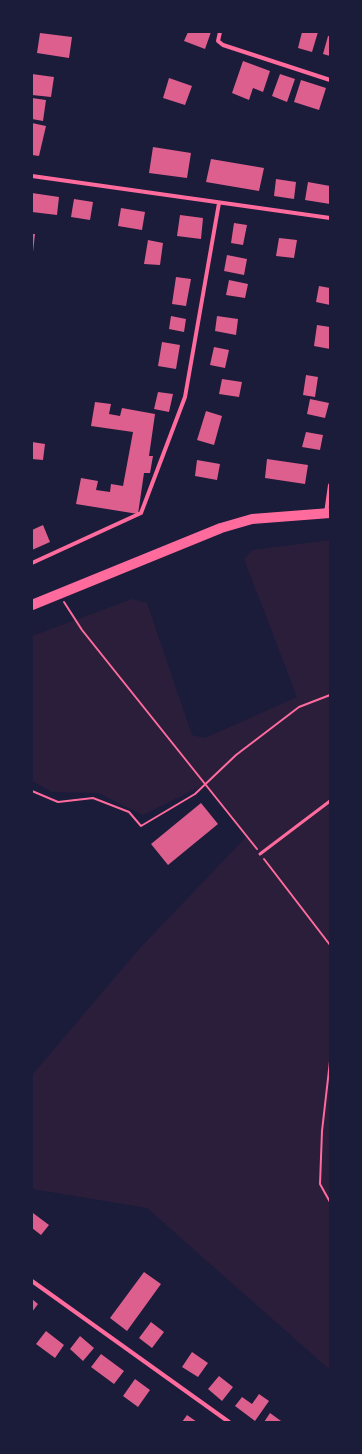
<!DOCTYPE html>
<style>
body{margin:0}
#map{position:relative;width:362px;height:1454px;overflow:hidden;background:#1b1b3a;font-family:"Fira Sans",sans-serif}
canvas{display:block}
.frame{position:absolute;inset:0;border:33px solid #1b1b3a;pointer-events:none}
</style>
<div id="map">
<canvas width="362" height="1454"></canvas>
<div class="frame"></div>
</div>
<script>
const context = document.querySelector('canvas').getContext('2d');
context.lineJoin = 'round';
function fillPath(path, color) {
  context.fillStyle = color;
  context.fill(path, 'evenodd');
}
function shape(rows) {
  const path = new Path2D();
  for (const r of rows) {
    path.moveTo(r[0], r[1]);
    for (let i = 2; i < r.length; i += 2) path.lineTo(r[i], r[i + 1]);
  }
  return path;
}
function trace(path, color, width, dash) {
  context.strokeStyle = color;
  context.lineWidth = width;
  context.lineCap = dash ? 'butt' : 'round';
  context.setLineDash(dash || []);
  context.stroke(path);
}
const green = shape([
 [330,540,330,1370,147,1208,32,1189,32,1075,140,948,247,836,206,784,143,815,98,793,52,792,32,781,32,636,132,599,147,603,192,735,205,738,297,697,244,559,252,550]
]);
const building = shape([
 [188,32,211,32,205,49,184,41],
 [302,32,318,32,312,52,298,48],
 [40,33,72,37,69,58,37,53],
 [328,36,330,36,330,56,323,54],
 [243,61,270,71,263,92,253,88,249,100,232,93],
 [32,74,54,77,51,97,32,95],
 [280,74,295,79,287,102,272,96],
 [169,78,192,86,185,105,163,98],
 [301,80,326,88,319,110,294,102],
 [32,98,46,100,43,121,32,119],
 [32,123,46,126,39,156,32,155],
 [153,147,191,153,187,178,149,173],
 [211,159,264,168,259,191,206,182],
 [276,179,296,182,294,199,274,196],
 [308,182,330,186,330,204,305,200],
 [32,193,59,197,57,215,32,212],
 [74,199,93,202,90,220,71,217],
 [121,208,145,212,142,230,118,226],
 [180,215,203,218,201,239,177,236],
 [234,223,247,225,243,245,231,243],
 [32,234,35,234,33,252,32,252],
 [279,238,297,240,294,258,276,256],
 [148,240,163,243,160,265,144,264],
 [227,255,247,259,244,275,224,271],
 [176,277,191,279,186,306,172,304],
 [229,280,248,284,245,298,226,295],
 [319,286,330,288,330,305,316,302],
 [171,316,186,319,184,332,169,329],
 [217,316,238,319,236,335,215,331],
 [317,325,330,327,330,349,314,346],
 [162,342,180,345,176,369,158,366],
 [214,347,229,350,225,368,210,365],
 [306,375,318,377,315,397,303,395],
 [222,379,242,382,239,397,219,394],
 [158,392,173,394,169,412,154,409],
 [310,399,329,403,325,418,307,414],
 [95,402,111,404,109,414,120,416,122,408,155,414,149,456,153,456,150,473,144,473,138,514,76,504,81,478,98,481,96,490,110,492,111,484,123,486,133,432,91,426],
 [206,411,222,416,214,445,197,440],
 [306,432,323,435,320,450,302,447],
 [32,442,45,444,43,460,32,459],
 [267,459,308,465,305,484,265,478],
 [197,460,220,464,217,480,195,476],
 [43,525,50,542,32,550,32,530],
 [201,803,218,824,168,865,151,844],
 [33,1213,49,1225,41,1235,32,1228],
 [144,1272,161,1284,127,1331,110,1318],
 [32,1299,38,1304,32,1312],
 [151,1322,164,1332,152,1348,139,1338],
 [46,1331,64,1345,55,1358,36,1344],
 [80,1336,94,1348,83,1361,70,1349],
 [192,1352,208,1363,198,1377,182,1367],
 [101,1354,124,1371,114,1384,91,1367],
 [219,1376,233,1387,222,1401,208,1389],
 [135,1379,150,1390,138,1407,123,1396],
 [259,1394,269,1401,255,1421,235,1406,242,1397,252,1404],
 [270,1413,281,1421,280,1422,264,1422],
 [187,1415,197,1422,182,1422]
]);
const path = shape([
 [64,602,82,630,257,849],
 [32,791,58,802,93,798,129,812,141,826,195,794,236,755,299,707,330,695],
 [264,859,330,945],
 [330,1061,322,1131,320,1184,330,1202]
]);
const service = shape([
 [260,854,330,801]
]);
const minor = shape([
 [220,32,218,41,223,45,330,80],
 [32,176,330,218],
 [326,513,330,485],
 [32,563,141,513,185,397,219,203],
 [32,1281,229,1422]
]);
const primary = shape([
 [32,605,221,528,252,519,330,513]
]);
fillPath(green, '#2a1e3b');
fillPath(building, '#dd5f8e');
trace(path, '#ff6b9d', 2);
trace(service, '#ff6b9d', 3);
trace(minor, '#ff6b9d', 4);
trace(primary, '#ff6b9d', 10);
</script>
